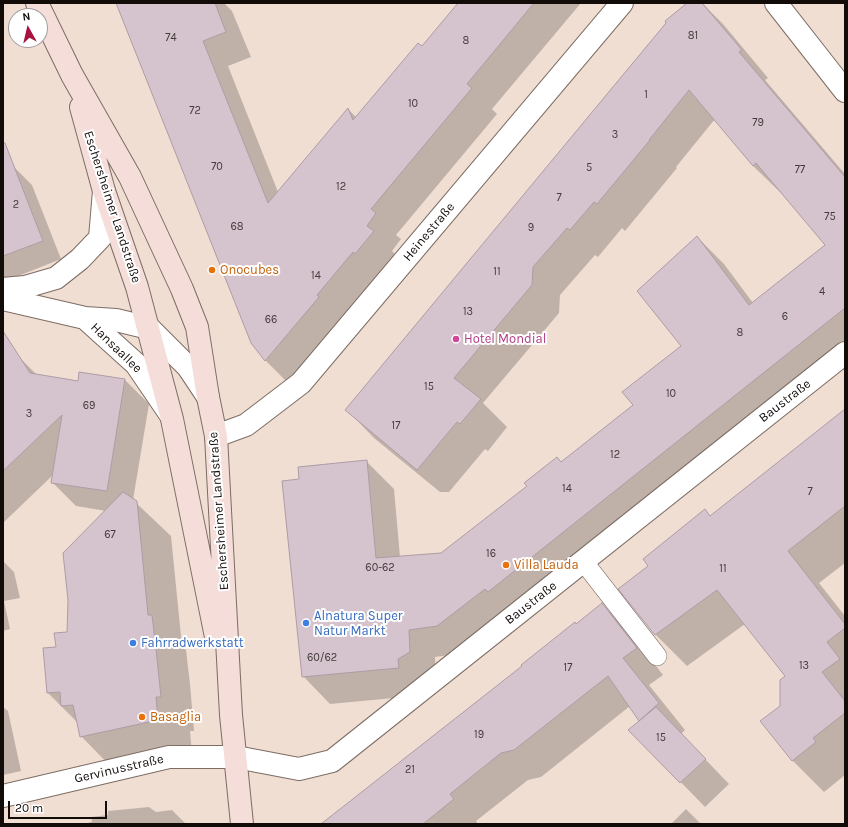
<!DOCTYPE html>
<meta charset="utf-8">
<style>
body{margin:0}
#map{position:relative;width:848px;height:827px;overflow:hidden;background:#f0ded3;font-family:Karla,sans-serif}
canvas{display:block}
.frame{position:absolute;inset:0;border:4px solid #120c09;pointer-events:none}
.north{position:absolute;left:8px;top:8px;width:40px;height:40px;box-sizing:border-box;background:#fff;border:1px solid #a09e9d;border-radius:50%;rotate:352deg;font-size:11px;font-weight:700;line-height:16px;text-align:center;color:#120c09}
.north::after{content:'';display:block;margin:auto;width:14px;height:18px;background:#a81241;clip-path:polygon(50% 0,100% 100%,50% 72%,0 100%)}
.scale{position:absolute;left:8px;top:801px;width:99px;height:18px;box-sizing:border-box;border:2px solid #120c09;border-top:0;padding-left:5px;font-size:12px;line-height:14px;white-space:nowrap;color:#120c09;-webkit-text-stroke:3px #fff;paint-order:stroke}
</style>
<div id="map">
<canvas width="848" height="827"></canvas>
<div class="frame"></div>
<div class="north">N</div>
<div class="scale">20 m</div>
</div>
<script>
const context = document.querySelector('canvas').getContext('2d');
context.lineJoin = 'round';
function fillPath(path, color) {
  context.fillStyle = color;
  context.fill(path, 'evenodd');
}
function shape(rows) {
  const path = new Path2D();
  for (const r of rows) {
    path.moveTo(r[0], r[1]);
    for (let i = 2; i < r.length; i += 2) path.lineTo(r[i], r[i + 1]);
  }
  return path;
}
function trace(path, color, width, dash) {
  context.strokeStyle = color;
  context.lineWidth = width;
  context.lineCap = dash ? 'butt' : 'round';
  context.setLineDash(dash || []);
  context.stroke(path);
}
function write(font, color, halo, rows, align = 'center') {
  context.font = font + ' Karla,sans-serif';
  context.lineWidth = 4;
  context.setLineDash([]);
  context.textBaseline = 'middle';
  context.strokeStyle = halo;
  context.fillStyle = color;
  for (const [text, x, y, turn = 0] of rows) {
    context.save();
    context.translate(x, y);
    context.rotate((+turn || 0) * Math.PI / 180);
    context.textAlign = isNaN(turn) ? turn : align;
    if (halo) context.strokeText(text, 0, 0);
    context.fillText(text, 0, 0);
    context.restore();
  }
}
const shadow = shape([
 [118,3,224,3,232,11,251,57,228,66,278,192,348,109,357,118,422,48,459,3,581,3,492,109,497,114,396,235,401,239,392,251,399,258,291,386,266,361,252,342],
 [688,3,702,3,723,24,768,78,765,80,845,174,845,357,464,653,435,657,436,679,426,695,330,704,303,676,300,480,367,462,394,489,400,557,441,554,562,463,635,405,682,346,697,237,724,264,753,303,827,245,781,192,781,193,753,166,715,119,676,167,677,168,625,231,622,228,598,257,595,255,560,295,559,313,483,403,507,427,488,451,485,449,449,492,440,492,374,438,347,410],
 [3,149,13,166,32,185,61,259,3,282],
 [18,356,38,376,78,382,125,380,149,404,133,500,171,536,182,646,186,650,190,684,194,731,190,731,192,754,115,771,81,736,78,723,48,693,57,648,68,633,69,600,106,511,76,506,52,482,54,474,3,523,3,369],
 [845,410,845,563,819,583,845,616,845,769,844,770,845,775,824,792,792,760,781,706,786,676,745,624,687,666,656,635,620,589],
 [3,561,14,572,20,598,4,601,10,629,3,631],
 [602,605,629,631,663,675,649,685,685,730,681,734,729,784,705,807,630,730,640,721,630,706,541,777,528,780,476,821,478,824,322,824],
 [3,707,8,711,21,771,3,775],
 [149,807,156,812,172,810,186,824,81,824,92,822,91,817,108,815,108,811],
 [686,809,701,824,671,824]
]);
const building = shape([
 [116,3,215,3,226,32,203,41,268,203,348,108,353,120,418,43,422,46,458,3,534,3,467,84,472,88,371,209,376,213,367,226,374,231,355,254,353,252,317,295,319,297,265,361,251,343,116,3],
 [687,3,702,3,742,50,739,52,845,177,845,308,488,592,485,589,437,626,409,630,410,652,398,659,399,668,302,677,282,481,299,479,298,467,367,460,376,558,441,553,527,486,524,483,557,457,561,462,633,405,622,392,681,346,637,291,697,236,749,305,825,245,756,163,753,166,689,90,649,140,650,140,597,204,594,202,570,230,567,228,533,267,532,285,454,378,481,399,460,424,457,422,417,470,345,410,666,23,665,21,687,3],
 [3,143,5,143,43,241,3,256,3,143],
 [3,331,30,373,78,381,79,372,125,379,107,491,51,483,62,415,3,471,3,331],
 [845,409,845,506,788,551,845,624,845,628,827,642,840,659,822,672,845,701,845,713,813,738,816,742,792,761,760,721,780,706,780,680,785,676,717,590,655,635,618,589,648,566,643,559,705,509,710,516,845,409],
 [123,492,137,501,148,615,152,615,156,649,161,697,156,697,158,720,80,737,73,705,61,706,60,692,47,693,43,648,56,647,54,633,67,632,68,600,63,553,123,492],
 [602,603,637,648,623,658,659,703,639,721,608,676,514,750,501,753,450,794,454,799,423,824,321,824,522,666,521,665,575,622,576,624,602,603],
 [656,707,706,759,680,783,628,730,656,707]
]);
const service = shape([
 [583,561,657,656]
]);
const minor = shape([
 [776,3,845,91],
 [3,289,25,287,56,278,80,259,100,238,104,191],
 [3,299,85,318,116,320,149,328,188,367,208,397],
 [85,318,136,364,170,414],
 [216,436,246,425,301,383,622,3],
 [3,796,169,757,236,757,299,769,332,761,845,353]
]);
const secondary = shape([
 [37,3,72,75,130,177,182,289,197,327,208,397,216,436,231,715,242,824],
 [81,107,104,191,137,287,172,419,216,637]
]);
const markers = [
 [212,270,4,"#e8710a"],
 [456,339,4,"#d1479c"],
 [506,565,4,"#e8710a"],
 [306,623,4,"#3f7fe0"],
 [133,643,4,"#3f7fe0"],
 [142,717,4,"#e8710a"]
];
const numberNames = [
 ["81",693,36],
 ["74",171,38],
 ["8",466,41],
 ["1",646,95],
 ["10",413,104],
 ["72",195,111],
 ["79",758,123],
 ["3",615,135],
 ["70",217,167],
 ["5",589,168],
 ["77",800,170],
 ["12",341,187],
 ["7",559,198],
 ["2",16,205],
 ["75",830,217],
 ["68",237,227],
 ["9",531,228],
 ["11",497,272],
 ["14",316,276],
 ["4",822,292],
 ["13",468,312],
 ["6",785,317],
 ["66",271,320],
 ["8",740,333],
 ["15",429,387],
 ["10",671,394],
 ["69",89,406],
 ["3",29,414],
 ["17",396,426],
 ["12",615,455],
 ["14",567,489],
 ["7",810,492],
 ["67",110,535],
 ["16",491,554],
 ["60-62",380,568],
 ["11",723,569],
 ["60/62",322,658],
 ["13",804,666],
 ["17",568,668],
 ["19",479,735],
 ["15",661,738],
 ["21",410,770]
];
const streetNames = [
 ["Eschersheimer Landstraße",112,207,72],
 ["Heinestraße",429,232,-50],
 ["Hansaallee",116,348,44],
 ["Baustraße",785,401,-38],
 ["Eschersheimer Landstraße",219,511,-94],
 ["Baustraße",531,603,-38],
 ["Gervinusstraße",119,769,-13]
];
const foodNames = [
 ["Onocubes",220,270],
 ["Villa Lauda",514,565],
 ["Basaglia",150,717]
];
const hotelNames = [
 ["Hotel Mondial",464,339]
];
const shopNames = [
 ["Alnatura Super",314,616],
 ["Natur Markt",314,631],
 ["Fahrradwerkstatt",141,643]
];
fillPath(shadow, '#0003');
fillPath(building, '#d5c3cd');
trace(building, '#ad9ba5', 1);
trace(service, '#7d6d64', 20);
trace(minor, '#7d6d64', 24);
trace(secondary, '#7d6d64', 24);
trace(service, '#fff', 19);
trace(minor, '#fff', 22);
trace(secondary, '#f5ddd9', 22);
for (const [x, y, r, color] of markers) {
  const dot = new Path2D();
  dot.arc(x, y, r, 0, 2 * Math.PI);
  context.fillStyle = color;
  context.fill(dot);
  trace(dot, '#fff', 1.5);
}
write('11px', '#433a3a', null, numberNames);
write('13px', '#120c09', '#fff', streetNames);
write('13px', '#c56008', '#fff', foodNames, 'left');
write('13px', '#b23c85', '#fff', hotelNames, 'left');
write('13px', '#366cbe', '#fff', shopNames, 'left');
</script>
